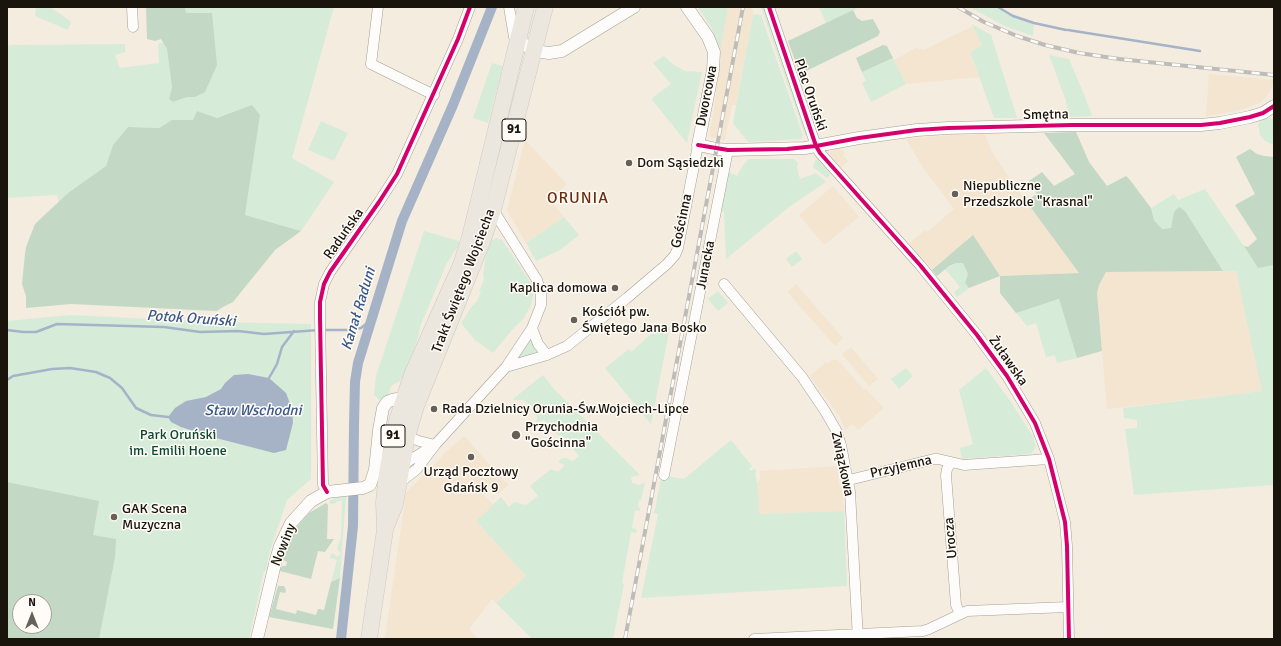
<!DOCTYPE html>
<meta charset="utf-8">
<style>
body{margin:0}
#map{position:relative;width:1281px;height:646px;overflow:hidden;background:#f4ecdf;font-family:Signika,sans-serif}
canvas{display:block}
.frame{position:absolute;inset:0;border:8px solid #19140c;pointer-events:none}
.north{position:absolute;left:12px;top:594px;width:40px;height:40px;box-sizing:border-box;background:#fffcf7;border:1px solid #a39f99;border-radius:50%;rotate:0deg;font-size:11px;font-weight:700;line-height:16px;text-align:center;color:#19140c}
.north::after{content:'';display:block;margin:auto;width:14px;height:18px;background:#666056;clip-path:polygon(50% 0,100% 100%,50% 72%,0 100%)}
</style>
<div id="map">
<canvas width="1281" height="646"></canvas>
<div class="frame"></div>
<div class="north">N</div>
</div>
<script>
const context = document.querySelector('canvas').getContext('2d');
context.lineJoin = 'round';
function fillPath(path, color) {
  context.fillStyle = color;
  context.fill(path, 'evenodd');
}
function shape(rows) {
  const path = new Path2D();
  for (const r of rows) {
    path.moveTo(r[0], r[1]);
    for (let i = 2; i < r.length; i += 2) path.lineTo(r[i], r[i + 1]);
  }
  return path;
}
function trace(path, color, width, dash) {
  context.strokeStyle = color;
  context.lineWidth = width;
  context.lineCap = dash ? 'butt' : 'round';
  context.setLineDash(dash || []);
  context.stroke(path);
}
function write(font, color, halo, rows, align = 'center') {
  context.font = font + ' Signika,sans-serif';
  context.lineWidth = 3;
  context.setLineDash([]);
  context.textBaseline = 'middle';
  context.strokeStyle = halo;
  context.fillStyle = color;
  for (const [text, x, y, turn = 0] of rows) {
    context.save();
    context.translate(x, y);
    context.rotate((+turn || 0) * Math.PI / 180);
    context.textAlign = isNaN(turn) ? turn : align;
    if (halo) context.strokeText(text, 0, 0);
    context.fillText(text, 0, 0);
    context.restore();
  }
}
const built = shape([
 [728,7,752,7,753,12,736,105,732,105,725,140,709,137,713,115,721,55,720,49],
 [973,26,982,45,970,52,979,77,906,84,894,60,916,48,924,50],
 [1209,74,1274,80,1274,83,1267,96,1260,103,1236,111,1206,116],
 [985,134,991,150,1012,182,1079,273,1000,276,946,258,933,270,909,243,925,230,927,232,954,209,922,166,906,139,939,136],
 [525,140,567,184,550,200,564,217,526,243,507,210],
 [841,148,845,153,843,155,848,161,841,168,838,162,836,163,829,153,830,151],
 [833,186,859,217,824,245,799,215],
 [1236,271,1263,391,1107,409,1097,293,1099,285,1106,272],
 [796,284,843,338,835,346,787,292],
 [851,347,878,379,869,386,842,354],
 [832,360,838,360,864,390,866,389,884,408,858,430,853,424,845,430,840,417,810,376,826,362,828,363],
 [464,436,508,485,498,494,489,485,481,492,493,505,476,521,526,576,496,603,492,599,469,629,478,639,385,639,406,493,445,453],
 [837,466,839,484,842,488,844,511,758,514,757,483,760,479,760,471]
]);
const green = shape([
 [36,7,49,7,59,13,71,22,68,30,35,16],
 [185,7,334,7,292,158,334,182,301,231,245,215,260,115,252,105,217,118,197,111,193,120,172,120,159,128,128,127,113,145,106,166,68,193,59,202,57,195,7,198,7,46,12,45,125,44,125,52,115,55,120,68,159,63,158,44,163,42,167,49,172,87,169,99,173,102,187,97,195,97],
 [698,7,728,7,720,52,712,29],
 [761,7,765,7,809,135,805,135],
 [819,7,860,7,826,23],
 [969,7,998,7,1013,16,1034,23,1033,36,1005,26],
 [753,14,761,15,803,136,801,139,748,142,733,123],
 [972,24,991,35,1017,118,994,118,993,115,970,52,982,45],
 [1049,55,1069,59,1085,97,1092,116,1069,117,1066,101],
 [664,56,674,65,685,71,702,72,687,143,652,100,653,99,652,98,671,84,653,63],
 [893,58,906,84,871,102,862,83,866,81,862,72],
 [492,63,503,66,488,123,473,118],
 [1274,118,1274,143,1271,144,1265,141,1260,135,1258,124,1263,119],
 [321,121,348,133,334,161,308,150],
 [749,159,794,159,798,163,797,167,800,179,816,173,826,182,789,207,726,259,724,212,718,209,726,170,737,176,743,165],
 [817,159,830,173,829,176,827,178,813,167,815,161],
 [1205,189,1258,267,1274,265,1274,485,1134,495,1125,429,1137,428,1137,420,1124,418,1123,408,1262,391,1236,271,1223,271,1185,211,1180,208,1174,212,1171,228,1162,229,1154,220,1151,208,1174,194,1178,200],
 [564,217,579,235,560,250,536,261,526,243],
 [424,231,459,241,459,245,447,263,421,324,417,341,405,373,400,381,392,385,390,389,389,396,379,400,374,395,376,376],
 [496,238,502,240,511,253,532,285,533,295,531,305,524,318,512,330,493,353,475,340,461,323,472,306,477,301,481,292,479,291,484,280,483,274,486,255,491,241],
 [796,251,802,259,792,267,786,259],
 [956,263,963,263,968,274,965,283,969,288,957,297,954,292,960,287,945,269],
 [718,291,728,303,718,311,708,299],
 [1059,299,1077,358,1057,363,1055,355,1046,357,1036,323,1027,326,1016,313],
 [70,315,217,322,311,324,311,479,287,500,269,554,266,571,264,571,249,639,7,639,7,321],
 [20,602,44,602,44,626,20,626],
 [663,326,670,327,651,424,605,368,629,349,631,352,659,327],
 [531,338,538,352,513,361],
 [906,368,913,376,899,389,891,379],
 [986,368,1011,402,1032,435,1036,447,1031,454,962,459,960,448,973,444,959,390],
 [543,375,554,389,640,475,631,477,632,483,639,485,645,482,641,500,639,500,638,506,640,509,640,511,635,510,632,528,637,529,636,533,631,532,622,583,624,584,613,639,532,639,496,603,526,576,476,521,501,497,509,507,514,502,526,505,538,496,530,486,551,469,558,472,565,465,558,462,561,459,566,458,573,461,579,456,561,435,559,436,544,420,543,420,536,425,537,417,533,408,529,404,523,400,514,400,513,399],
 [731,440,752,466,749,469,751,471,754,468,757,472,755,473,757,483,759,514,844,511,847,586,641,598,658,514,653,513,655,510,662,473,667,476,684,479],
 [341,495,346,495,340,578,331,582,337,560,330,558,331,554,333,553,337,557,341,554,337,549,341,537,342,501,337,501,336,503,331,504,329,501]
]);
const forest = shape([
 [146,7,185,7,186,13,212,13,217,65,205,92,195,97,187,97,173,102,169,99,172,87,167,49,161,39,155,41,147,39],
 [853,10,857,18,862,21,873,19,880,32,878,36,800,74,788,41],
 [883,45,887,46,893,58,862,72,856,58],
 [252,105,260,115,245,215,301,231,275,250,233,302,223,307,217,311,71,304,26,308,26,296,22,284,25,254,26,247,35,224,68,193,106,166,113,145,128,127,159,128,172,120,193,120,197,111,217,118],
 [1076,132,1089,162,1107,186,1126,176,1130,180,1151,208,1154,220,1162,229,1171,228,1174,212,1179,207,1185,211,1223,271,1106,272,1099,285,1097,293,1102,351,1077,358,1059,299,1016,313,1000,293,1000,276,969,288,965,283,968,274,963,263,956,263,949,266,937,276,932,270,973,235,1000,276,1079,273,1026,201,1037,194,1029,181,1042,172,1054,186,1075,174,1044,133],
 [1250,149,1257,154,1264,156,1274,157,1274,265,1258,268,1244,246,1248,247,1257,239,1235,205,1255,194,1236,157],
 [7,482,99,501,93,535,116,539,115,557,99,639,7,639],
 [20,602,44,602,44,626,20,626],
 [326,503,328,505,327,539,334,539,325,552,318,551,311,579,280,571,282,566,286,566,287,562,283,560,290,539,296,528,309,513],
 [340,578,333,629,269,617,278,586,284,586,286,590,285,593,280,592,276,609,296,614,297,610,316,615,318,609,324,610,331,582]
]);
const water = shape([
 [248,374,269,378,286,393,292,409,293,423,286,450,274,453,212,437,181,427,171,422,168,417,175,408,186,401,206,397,221,389,225,383,234,375]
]);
const stream = shape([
 [998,7,1013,16,1034,23,1066,30],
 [1068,30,1200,51],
 [7,330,23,332,36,332,57,324,164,327,200,332,238,331,264,334,319,330],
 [324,330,352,330,361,328,371,320],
 [269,378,277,364,282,347,294,331],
 [7,380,13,376,52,369,70,368,96,372,110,378,122,388,136,408,151,415,168,417]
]);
const canal = shape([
 [341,639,353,526,354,425,355,382,358,363,402,221,453,105,492,7]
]);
const minor = shape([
 [132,7,133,27],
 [378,7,371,64,434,95],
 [509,7,514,37,518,40],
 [769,7,816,146,820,153,920,265,977,335,1007,376,1035,423,1049,459,1065,522,1067,546,1069,639],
 [724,284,802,377,825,411,836,430,841,445,850,492,858,639],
 [532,328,538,344,547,355],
 [506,367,547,355,567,346,627,298,667,264,675,255,678,248,698,145],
 [407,436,419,441,435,445],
 [951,462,947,469,946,475,956,605,960,614],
 [399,467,428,449],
 [664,475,728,150],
 [849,480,934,459,938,459,964,465,1049,459],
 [398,484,417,469,435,445,506,367,532,328,541,305,541,292,537,280,492,208],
 [327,492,323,485,320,318,320,302,324,284,330,272,379,202,397,174,458,39,470,7],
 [754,639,923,631,929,629,967,611,1068,607]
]);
const tertiary = shape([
 [687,7,708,37,714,52,713,70,698,145,717,149,728,150,805,148,859,138,917,130,948,128,1072,125,1201,125,1220,123,1250,117,1263,113,1274,106],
 [518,40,534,51,549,53,562,51,634,7],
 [257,639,276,560,280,546,291,523,311,501,327,492,363,488,370,485,375,470,379,430,383,408,387,402,392,400,396,399,411,404]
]);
const primary = shape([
 [387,524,395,504,407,436,416,406,482,242,493,210,545,7],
 [369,639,385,530,384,502,387,473,397,421,412,375,461,265,470,237,526,7]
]);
const rail = shape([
 [958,7,984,22,1017,36,1045,45,1079,53,1119,59,1274,75],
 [625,639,743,7]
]);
const cycleway = shape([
 [769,7,816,146,820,153,920,265,977,335,1007,376,1035,423,1049,459,1065,522,1067,546,1069,639],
 [698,145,728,150,787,149,816,146,859,138,917,130,948,128,1072,125,1201,125,1220,123,1250,117,1263,113,1274,106],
 [327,492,323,485,320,318,320,302,324,284,330,272,379,202,397,174,458,39,470,7]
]);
const markers = [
 [629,163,4,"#666056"],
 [955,194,4,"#666056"],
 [615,288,4,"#666056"],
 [574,320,4,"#666056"],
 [434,409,4,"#666056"],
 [516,435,5,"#666056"],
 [471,457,4,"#666056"],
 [114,517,4,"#666056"]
];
const shields = [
 [514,130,24],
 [393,436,24]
];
const shieldNames = [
 ["91",514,130],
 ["91",393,436]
];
const streetNames = [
 ["Plac Oruński",810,95,71],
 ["Dworcowa",707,96,-79],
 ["Smętna",1046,115,-1],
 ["Gościnna",682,221,-78],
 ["Raduńska",344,234,-55],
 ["Junacka",706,265,-79],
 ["Trakt Świętego Wojciecha",464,281,-69],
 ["Żuławska",1008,361,55],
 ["Związkowa",842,464,78],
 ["Przyjemna",901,467,-13],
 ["Urocza",951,538,-95],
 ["Nowiny",284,545,-68]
];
const poiNames = [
 ["Dom Sąsiedzki",637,163],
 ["Niepubliczne",963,186],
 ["Przedszkole \"Krasnal\"",963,202],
 ["Kaplica domowa",607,288,"right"],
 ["Kościół pw.",582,312],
 ["Świętego Jana Bosko",582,328],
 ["Rada Dzielnicy Orunia-Św.Wojciech-Lipce",442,409],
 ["Przychodnia",525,427],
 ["\"Gościnna\"",525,443],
 ["Urząd Pocztowy",471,472,"center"],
 ["Gdańsk 9",471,488,"center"],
 ["GAK Scena",122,509],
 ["Muzyczna",122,525]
];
const parkNames = [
 ["Park Oruński",178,435],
 ["im. Emilii Hoene",178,451]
];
const waterNames = [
 ["Kanał Raduni",359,309,-73],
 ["Potok Oruński",191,319,4],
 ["Staw Wschodni",253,411]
];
const quarterNames = [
 ["ORUNIA",578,199]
];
fillPath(built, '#f3e5d0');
fillPath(green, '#d7ebd9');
fillPath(forest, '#c3d8c5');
fillPath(water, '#a6b3c7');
trace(stream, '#a6b3c7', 2.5);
trace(canal, '#a6b3c7', 10);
trace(minor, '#a59f95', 11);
trace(tertiary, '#a59f95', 13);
trace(primary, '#cdc9c3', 17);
trace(minor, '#fdfcfa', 10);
trace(tertiary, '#fdfcfa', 12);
trace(primary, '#ece7de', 16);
trace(rail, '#bebcb9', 4);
trace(rail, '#fffcf7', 2.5, [8]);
trace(cycleway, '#d6006c', 4);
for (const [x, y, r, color] of markers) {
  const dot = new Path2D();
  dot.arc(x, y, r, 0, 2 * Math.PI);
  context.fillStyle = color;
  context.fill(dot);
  trace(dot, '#fffcf7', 1.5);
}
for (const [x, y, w] of shields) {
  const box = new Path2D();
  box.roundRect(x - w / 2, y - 11, w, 22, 3);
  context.fillStyle = '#fffcf7';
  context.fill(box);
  trace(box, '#19140c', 1);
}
write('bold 13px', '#19140c', null, shieldNames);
write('14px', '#19140c', '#fffcf7', streetNames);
write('14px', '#19140c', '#fffcf7', poiNames, 'left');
write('14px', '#0e4730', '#fffcf7', parkNames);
write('italic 15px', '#3a5889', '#fffcf7', waterNames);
context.letterSpacing = '1px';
write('16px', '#6c2b11', '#fffcf7', quarterNames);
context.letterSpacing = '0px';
</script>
